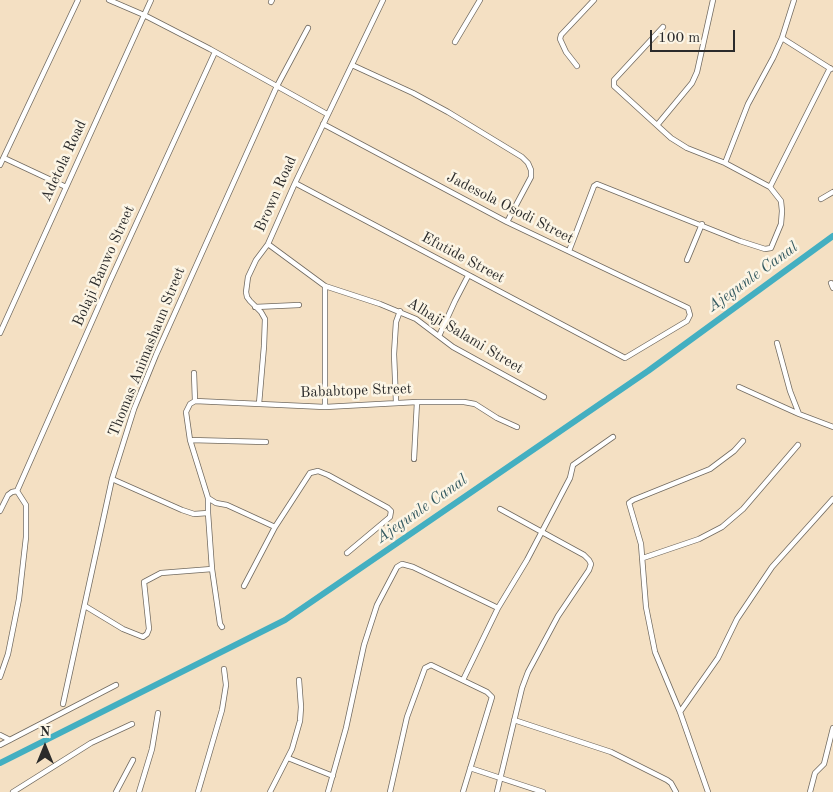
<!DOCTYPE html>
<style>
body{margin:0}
#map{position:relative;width:833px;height:792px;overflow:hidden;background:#f4e0c3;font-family:"Old Standard TT",serif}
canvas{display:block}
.north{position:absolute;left:20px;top:722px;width:50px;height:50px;-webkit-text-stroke:4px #fcf5e5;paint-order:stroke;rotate:0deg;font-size:14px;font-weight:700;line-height:20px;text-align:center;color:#2b2b2b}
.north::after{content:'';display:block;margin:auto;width:18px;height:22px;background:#2b2b2b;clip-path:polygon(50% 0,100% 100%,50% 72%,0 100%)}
.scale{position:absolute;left:650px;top:30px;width:85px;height:22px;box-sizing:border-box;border:2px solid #2b2b2b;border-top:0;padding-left:6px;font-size:15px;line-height:18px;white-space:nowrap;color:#2b2b2b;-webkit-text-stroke:4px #fcf5e5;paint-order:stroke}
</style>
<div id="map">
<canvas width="833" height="792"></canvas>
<div class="north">N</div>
<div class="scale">100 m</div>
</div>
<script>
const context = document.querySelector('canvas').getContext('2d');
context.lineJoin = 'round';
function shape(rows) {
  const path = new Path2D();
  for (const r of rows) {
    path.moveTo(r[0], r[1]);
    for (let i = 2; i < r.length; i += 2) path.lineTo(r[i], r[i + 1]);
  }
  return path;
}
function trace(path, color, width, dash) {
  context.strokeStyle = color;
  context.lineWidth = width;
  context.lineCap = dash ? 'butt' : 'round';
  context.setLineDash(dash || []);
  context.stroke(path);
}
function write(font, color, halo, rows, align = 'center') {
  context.font = font + ' "Old Standard TT",serif';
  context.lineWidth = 5;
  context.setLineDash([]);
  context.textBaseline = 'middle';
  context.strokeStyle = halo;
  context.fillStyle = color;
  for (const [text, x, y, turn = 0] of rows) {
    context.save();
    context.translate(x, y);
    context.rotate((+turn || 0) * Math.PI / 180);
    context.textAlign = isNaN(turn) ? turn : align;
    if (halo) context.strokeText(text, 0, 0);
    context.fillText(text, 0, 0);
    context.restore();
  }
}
const canal = shape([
 [0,763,285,620,648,371,833,236]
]);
const minor = shape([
 [109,0,144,15,210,49,327,114],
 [271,2,272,0],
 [663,27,614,80,614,86,671,138,687,148,725,163,770,187],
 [782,38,831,69],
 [455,42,480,0],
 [352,65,413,93,448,112,522,157,528,163,531,170,531,177,507,222],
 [577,66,566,52,560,39,561,35,594,0],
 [658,124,692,83,697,72,713,0],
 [4,158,66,187],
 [725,163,748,104,773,58,782,38,794,0],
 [0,165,78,0],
 [295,183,625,358,687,321,690,315,688,308,507,222,323,124],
 [821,199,833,192],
 [268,244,325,286,380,304,416,319,453,347,544,397],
 [569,251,594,186,597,184,740,241,765,249,771,248,781,224,782,211,781,201,770,187,830,68],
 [687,260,702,224],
 [831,283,833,288],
 [325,286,325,407],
 [255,307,299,305],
 [0,333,151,0],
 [439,336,455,301,468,276],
 [777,343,790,391,799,414,833,427],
 [194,373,195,401],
 [739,387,799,414],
 [396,402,394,354,396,322,400,311],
 [259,404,264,346,265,319,261,312,250,301,247,297,246,292,248,277,256,260,268,244,295,183,383,0],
 [190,440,266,442],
 [414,459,417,402],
 [112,479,182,510,194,514,208,513],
 [17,491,109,283,215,52],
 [208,498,216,503,227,505,275,527],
 [0,511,8,495,12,492,17,491],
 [643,558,699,539,722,527,743,509,798,445],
 [244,586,275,527,310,473,318,471,328,475,388,508,391,511,390,517,347,553],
 [85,606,123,629,143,637,147,634,149,629,144,582,161,573,212,569],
 [222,627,220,624,212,569,208,513,208,498,190,440,186,412,190,404,195,401,325,407,417,402,464,402,475,404,497,418,517,427],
 [0,677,8,654,19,599,26,537,26,505,17,491],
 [463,680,498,608,527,560,570,478,573,465,613,437],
 [63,704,112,479,134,409,156,355,277,86,308,28],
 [680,712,718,658,737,619,772,567,833,499],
 [514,720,611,752,667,780,671,783,676,792],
 [0,735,10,740],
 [0,745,116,685],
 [288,758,333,776],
 [470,768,543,792],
 [13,792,91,743,132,724],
 [116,792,133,760],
 [139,792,152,749,158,713],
 [198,792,222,710,226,685,224,669],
 [270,792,292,749,300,721,301,707,299,680],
 [328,792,346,728,364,645,377,605,397,567,402,564,413,567,498,608],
 [390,792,407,717,425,668,431,665,487,692,492,697,463,792],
 [497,792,522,688,528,672,558,616,589,570,591,564,589,560,584,555,500,509],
 [708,792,680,712,655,652,646,607,641,544,629,503,633,500,710,469,734,451,743,441],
 [810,792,815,773,824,764,833,728]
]);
const streetNames = [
 ["Adetola Road",64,161,-65],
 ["Brown Road",276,194,-66],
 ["Jadesola Osodi Street",510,208,27],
 ["Efutide Street",463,258,28],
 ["Bolaji Banwo Street",104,266,-66],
 ["Alhaji Salami Street",465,336,31],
 ["Thomas Animashaun Street",147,352,-68],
 ["Bababtope Street",356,391,-2]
];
const waterNames = [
 ["Ajegunle Canal",753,277,-36],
 ["Ajegunle Canal",422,509,-35]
];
trace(canal, '#43afc1', 6);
trace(minor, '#716a60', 6);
trace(minor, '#fff', 4.5);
write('15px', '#2b2b2b', '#fcf5e5', streetNames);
write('italic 16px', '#335960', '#fcf5e5', waterNames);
</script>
